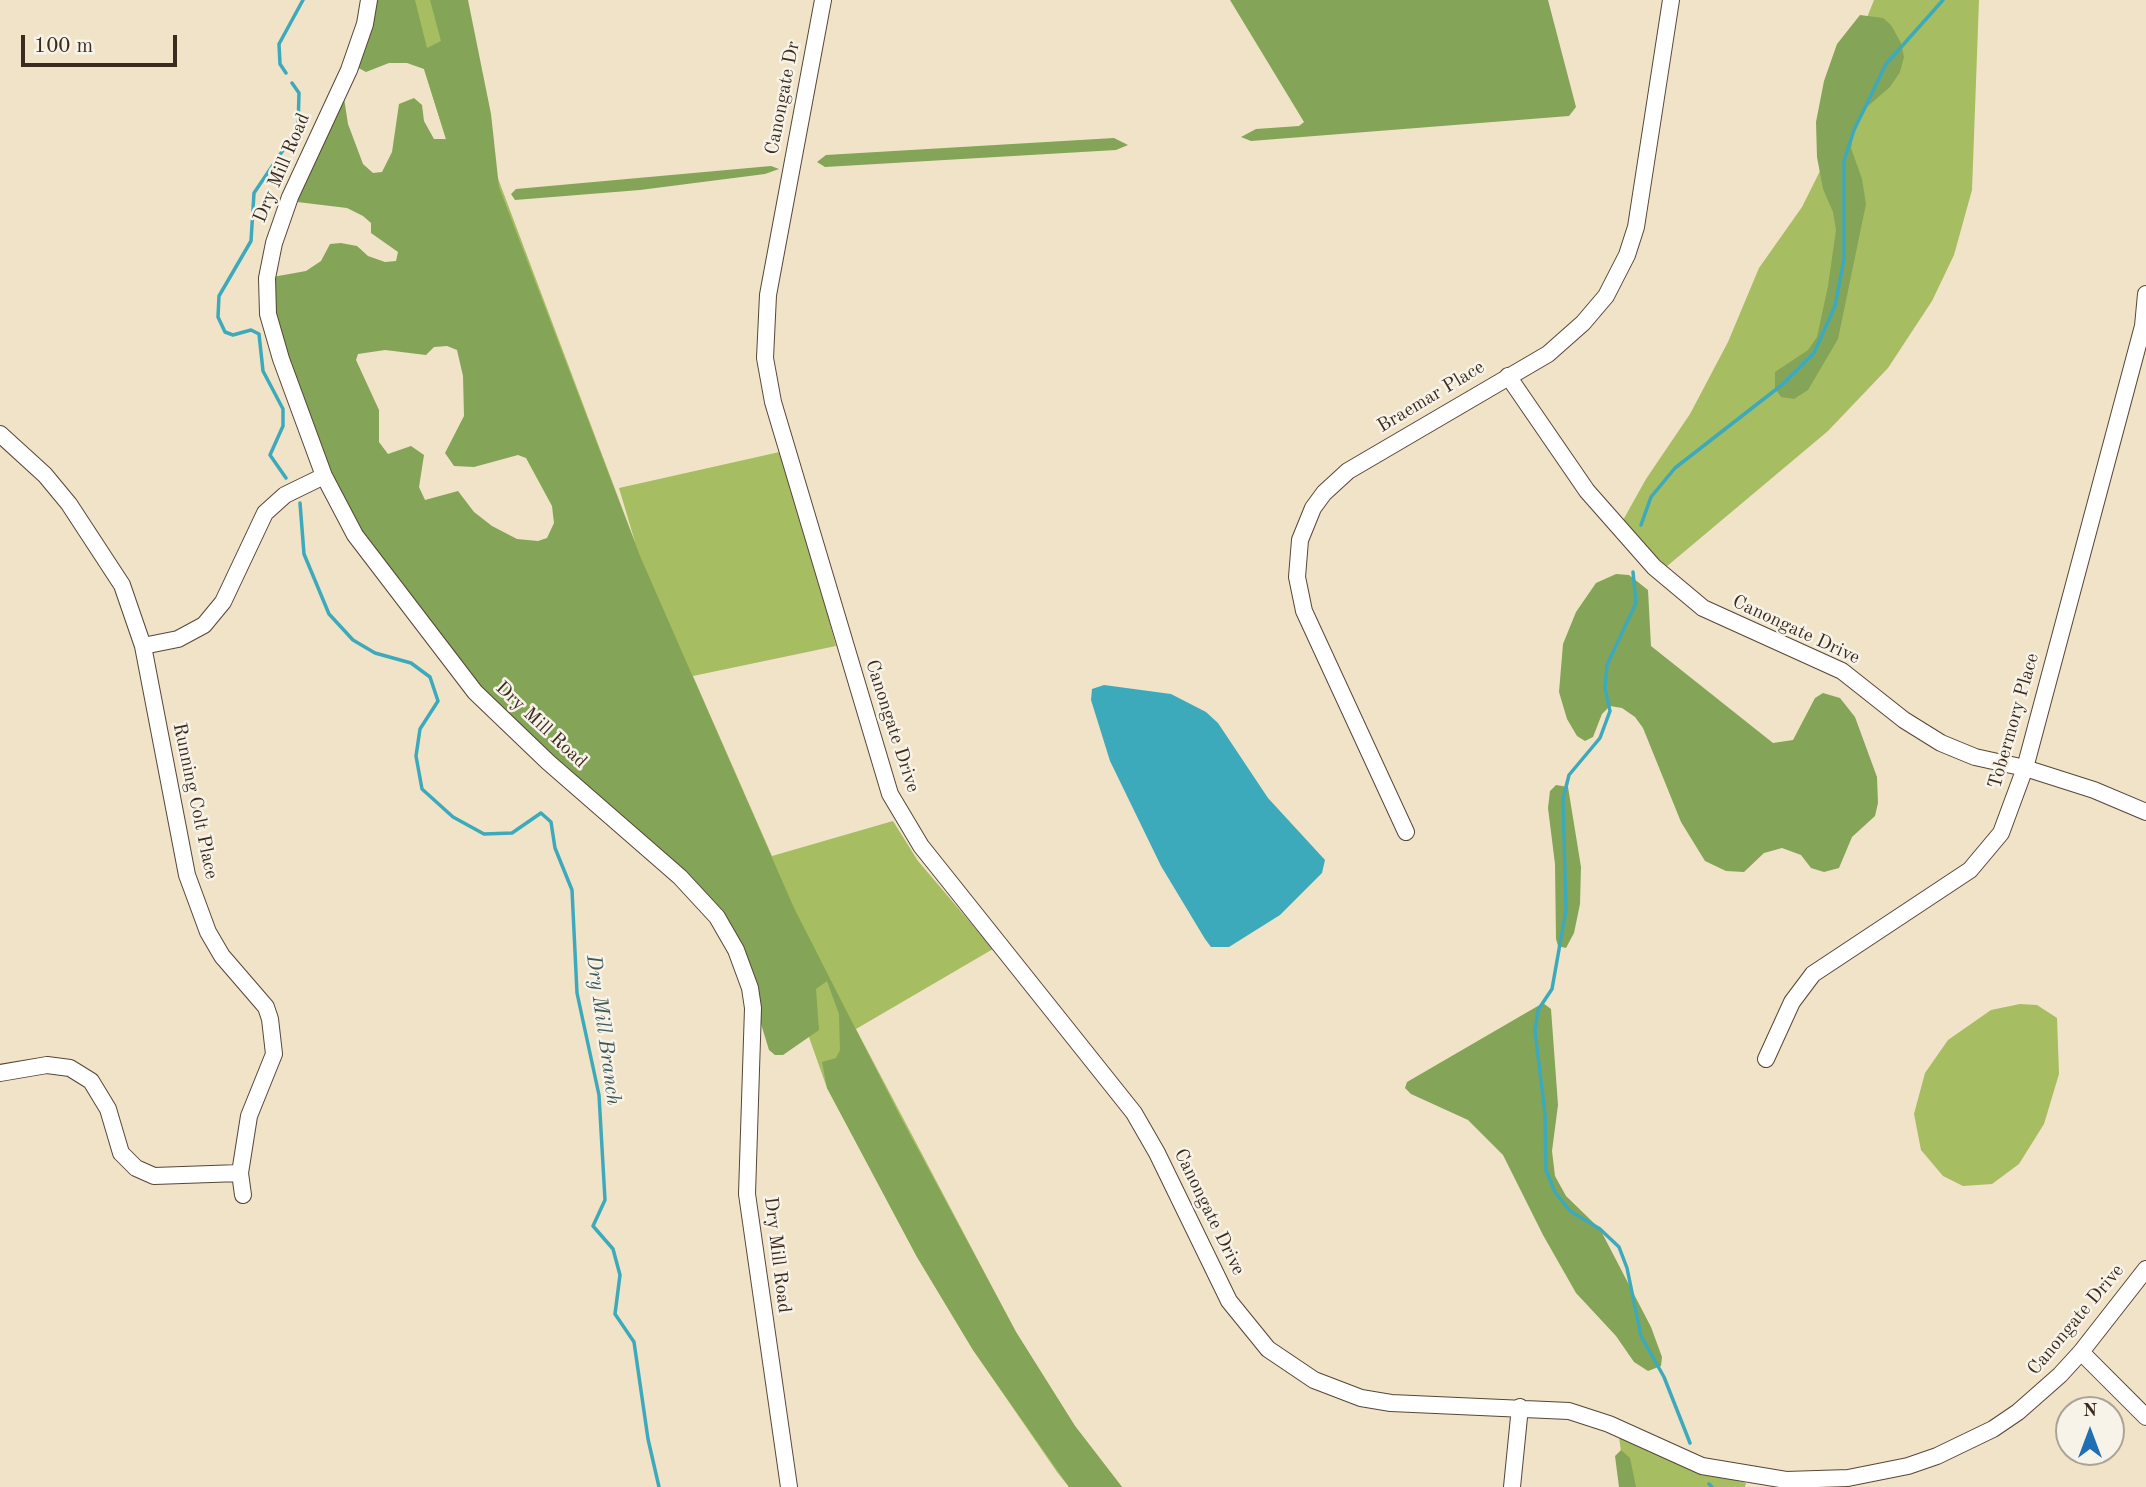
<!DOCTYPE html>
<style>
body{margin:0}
#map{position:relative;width:2146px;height:1487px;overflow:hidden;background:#f1e3c8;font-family:"Old Standard TT",serif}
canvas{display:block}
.north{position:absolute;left:2055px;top:1396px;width:70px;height:70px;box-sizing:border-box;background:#f7f3e8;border:2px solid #aca397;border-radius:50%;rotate:0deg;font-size:19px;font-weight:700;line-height:28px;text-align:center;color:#3b2a1e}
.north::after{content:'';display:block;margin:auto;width:24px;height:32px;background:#1f6fb2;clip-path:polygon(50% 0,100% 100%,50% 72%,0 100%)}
.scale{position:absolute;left:21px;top:35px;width:156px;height:32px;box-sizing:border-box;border:4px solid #3b2a1e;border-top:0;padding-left:9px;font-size:21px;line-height:24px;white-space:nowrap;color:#3b2a1e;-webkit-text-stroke:5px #f7f3e8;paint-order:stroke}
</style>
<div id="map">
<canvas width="2146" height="1487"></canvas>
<div class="north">N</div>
<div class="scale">100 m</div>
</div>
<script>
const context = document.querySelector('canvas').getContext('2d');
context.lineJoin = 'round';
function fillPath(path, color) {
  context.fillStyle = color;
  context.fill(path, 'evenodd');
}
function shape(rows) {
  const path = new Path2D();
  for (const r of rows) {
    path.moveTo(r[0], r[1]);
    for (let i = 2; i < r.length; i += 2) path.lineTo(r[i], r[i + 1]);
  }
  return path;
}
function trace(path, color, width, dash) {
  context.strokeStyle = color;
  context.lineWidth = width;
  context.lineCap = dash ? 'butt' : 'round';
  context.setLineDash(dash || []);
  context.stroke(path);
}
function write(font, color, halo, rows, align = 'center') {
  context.font = font + ' "Old Standard TT",serif';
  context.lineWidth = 5;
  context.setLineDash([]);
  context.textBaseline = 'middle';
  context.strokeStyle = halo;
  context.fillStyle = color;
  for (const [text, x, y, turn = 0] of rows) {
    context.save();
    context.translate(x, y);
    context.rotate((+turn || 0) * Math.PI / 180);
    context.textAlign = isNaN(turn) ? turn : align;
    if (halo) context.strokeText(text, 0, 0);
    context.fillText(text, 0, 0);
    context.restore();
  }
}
const green = shape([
 [407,0,440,0,459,75,635,542,619,488,784,451,836,646,693,676,772,856,893,821,918,861,993,949,856,1029,1016,1332,1075,1426,1122,1487,1069,1487,1057,1472,973,1350,917,1257,827,1088,782,961,541,442,424,69],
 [1874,0,1979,0,1972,190,1954,255,1932,301,1888,368,1828,431,1666,567,1622,522,1646,479,1690,414,1728,342,1759,268,1802,207,1828,155,1864,25],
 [2020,1004,2037,1005,2057,1018,2059,1074,2044,1124,2019,1164,1992,1184,1963,1186,1943,1176,1921,1150,1914,1114,1925,1073,1948,1040,1991,1010],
 [1619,1437,1697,1470,1746,1483,1745,1487,1626,1487]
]);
const forest = shape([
 [369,0,415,0,427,48,441,41,430,0,468,0,491,114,499,187,640,556,794,908,900,1116,1016,1332,1075,1426,1122,1487,1069,1487,973,1350,917,1257,827,1088,822,1062,836,1058,840,1050,839,1014,827,981,816,989,819,1030,783,1055,775,1055,769,1050,750,988,717,917,475,692,355,535,281,359,267,278,306,271,321,261,330,244,341,243,357,246,368,256,385,262,396,261,398,252,371,233,371,223,363,216,347,208,289,201,342,85,348,124,363,164,373,173,382,172,392,152,399,104,414,98,422,105,424,121,434,139,446,139,424,69,407,63,389,63,366,72,351,64],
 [447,346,457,350,463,376,464,416,445,453,454,466,474,467,518,455,526,458,552,506,554,523,547,538,538,541,517,539,492,526,474,512,458,491,425,500,419,487,424,455,411,446,388,454,379,442,379,410,356,360,358,354,385,350,426,355,434,347],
 [1230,0,1548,0,1576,107,1569,116,1251,141,1241,137,1256,129,1299,126,1304,122],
 [1860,15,1883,18,1891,25,1901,43,1904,57,1900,72,1890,87,1868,106,1854,130,1851,148,1862,179,1866,204,1838,339,1808,390,1794,399,1781,397,1775,388,1775,372,1808,350,1817,337,1828,286,1836,230,1833,212,1823,189,1817,157,1816,122,1824,81,1837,44],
 [1114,138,1128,145,1116,150,825,167,817,162,826,155],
 [771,166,779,169,765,174,640,190,515,200,511,194,516,189],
 [1616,574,1629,575,1648,590,1651,646,1773,743,1793,740,1815,698,1823,693,1840,698,1855,717,1877,777,1878,803,1875,816,1852,837,1839,868,1824,872,1811,868,1801,855,1782,848,1764,853,1744,872,1726,871,1705,861,1681,822,1643,728,1635,717,1622,708,1610,706,1602,714,1593,737,1585,741,1577,736,1567,719,1559,692,1563,644,1576,612,1596,583],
 [1556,785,1568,787,1581,867,1580,904,1574,933,1566,948,1558,946,1556,939,1555,864,1548,808,1550,791],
 [1543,1003,1551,1009,1558,1105,1552,1151,1555,1176,1566,1196,1600,1229,1651,1327,1662,1357,1661,1366,1648,1371,1634,1362,1616,1336,1576,1293,1543,1235,1503,1155,1468,1120,1411,1094,1405,1088,1407,1082],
 [1621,1450,1630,1458,1636,1487,1619,1487,1615,1456]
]);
const water = shape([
 [1104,685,1171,694,1206,712,1218,723,1268,798,1325,860,1322,873,1280,915,1229,947,1211,947,1205,939,1161,866,1110,761,1091,700,1092,689]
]);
const stream = shape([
 [286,73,280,64,279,44,303,0],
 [286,478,270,455,283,426,283,409,263,371,259,334,251,330,233,335,225,332,218,317,219,296,251,241,254,193,298,128,299,93,292,83],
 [300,503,304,554,329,614,353,640,375,653,411,663,430,677,438,701,420,729,416,756,422,789,453,817,484,834,512,833,541,813,551,822,555,848,572,890,577,993,599,1095,605,1200,593,1226,613,1249,620,1275,615,1314,634,1342,648,1439,659,1487],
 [1641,525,1651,497,1675,468,1783,384,1814,353,1835,306,1844,259,1844,161,1854,130,1886,64,1943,0],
 [1633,572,1636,603,1607,665,1605,688,1610,711,1600,738,1569,775,1563,799,1566,910,1552,989,1538,1010,1535,1031,1545,1114,1546,1170,1555,1192,1570,1211,1600,1229,1619,1247,1627,1268,1641,1336,1664,1377,1690,1443],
 [1709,1484,1712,1487]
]);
const minor = shape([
 [369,0,365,24,349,70,290,197,274,243,267,278,268,314,281,359,324,476,355,535,475,692,548,762,680,877,717,917,736,950,750,988,753,1008,747,1194,789,1487],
 [823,0,768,295,765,358,773,402,890,794,921,846,1134,1113,1157,1153,1229,1301,1268,1349,1314,1380,1361,1398,1391,1403,1569,1411,1609,1424,1702,1466,1786,1480,1848,1478,1908,1466,1937,1456,1993,1429,2018,1412,2060,1375,2081,1352,2146,1269],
 [1508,376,1587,491,1654,567,1703,608,1842,671,1904,720,1941,743,1975,757,2025,768,2094,790,2146,812],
 [0,434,45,475,69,504,122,585,143,646,187,875,208,932,222,956,266,1007,270,1019,274,1054,249,1116,240,1173,243,1195],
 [143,646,178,639,204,625,223,602,265,513,285,495,324,476],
 [1406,832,1304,611,1297,577,1300,540,1313,508,1324,493,1348,471,1548,354,1583,323,1606,296,1627,255,1636,227,1671,0],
 [1766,1059,1792,1002,1813,974,1970,870,2001,833,2025,768,2143,326,2146,294],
 [0,1073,47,1065,70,1068,91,1081,108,1109,121,1153,136,1168,154,1176,240,1173],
 [2081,1352,2146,1417],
 [1512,1487,1520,1407]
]);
const streetNames = [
 ["Canongate Dr",783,98,-79],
 ["Dry Mill Road",282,168,-67],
 ["Braemar Place",1431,397,-31],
 ["Canongate Drive",1796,630,25],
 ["Tobermory Place",2014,721,-74],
 ["Dry Mill Road",541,725,43],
 ["Canongate Drive",892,726,72],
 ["Running Colt Place",195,801,78],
 ["Canongate Drive",1209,1212,64],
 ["Dry Mill Road",777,1255,83],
 ["Canongate Drive",2076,1320,-50]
];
const waterNames = [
 ["Dry Mill Branch",603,1030,82]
];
fillPath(green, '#a6bd62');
fillPath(forest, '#84a458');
fillPath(water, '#3daabc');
trace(stream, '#3daabc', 3.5);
trace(minor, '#564638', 18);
trace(minor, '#fff', 16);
write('19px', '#3b2a1e', '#f7f3e8', streetNames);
write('italic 21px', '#3c5755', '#f7f3e8', waterNames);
</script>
